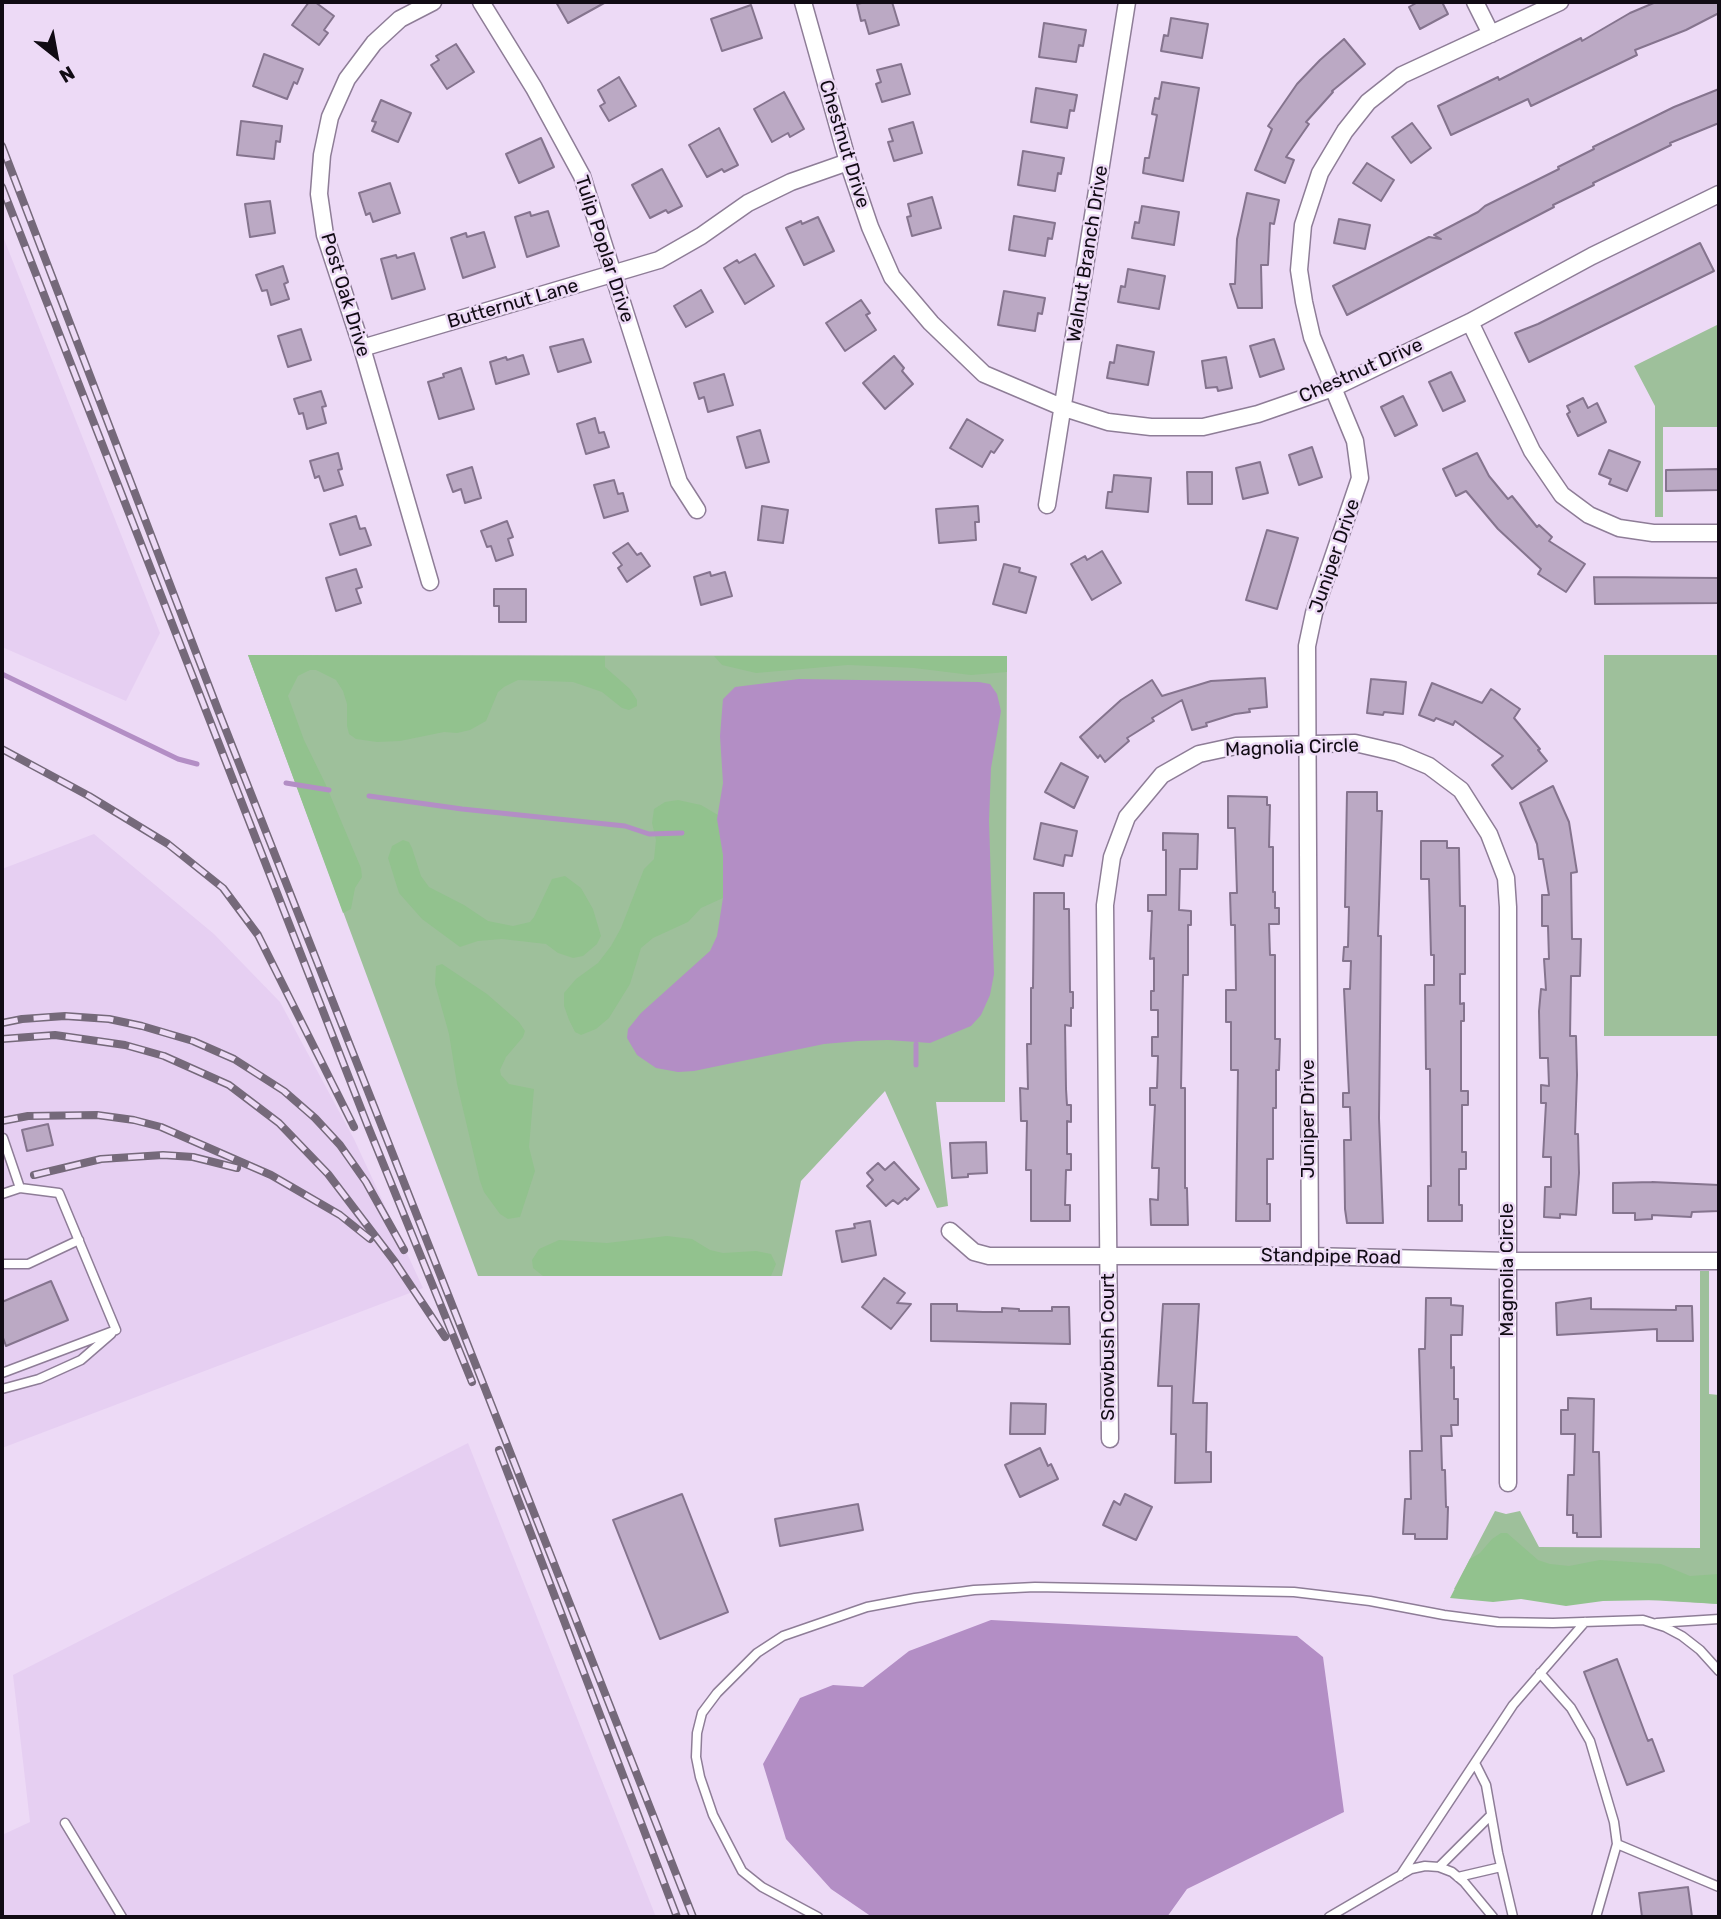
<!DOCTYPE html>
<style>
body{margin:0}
#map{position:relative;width:1721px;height:1919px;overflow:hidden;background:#eddaf6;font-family:Rubik,sans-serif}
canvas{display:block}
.frame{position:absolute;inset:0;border:4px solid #110b14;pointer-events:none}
.north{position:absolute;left:21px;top:21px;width:70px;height:70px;-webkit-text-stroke:5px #eddaf6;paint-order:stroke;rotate:149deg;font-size:19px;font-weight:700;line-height:28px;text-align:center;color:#110b14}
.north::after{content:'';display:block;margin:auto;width:24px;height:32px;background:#110b14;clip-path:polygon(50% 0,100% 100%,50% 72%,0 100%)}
</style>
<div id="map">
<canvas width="1721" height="1919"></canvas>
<div class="frame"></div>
<div class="north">N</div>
</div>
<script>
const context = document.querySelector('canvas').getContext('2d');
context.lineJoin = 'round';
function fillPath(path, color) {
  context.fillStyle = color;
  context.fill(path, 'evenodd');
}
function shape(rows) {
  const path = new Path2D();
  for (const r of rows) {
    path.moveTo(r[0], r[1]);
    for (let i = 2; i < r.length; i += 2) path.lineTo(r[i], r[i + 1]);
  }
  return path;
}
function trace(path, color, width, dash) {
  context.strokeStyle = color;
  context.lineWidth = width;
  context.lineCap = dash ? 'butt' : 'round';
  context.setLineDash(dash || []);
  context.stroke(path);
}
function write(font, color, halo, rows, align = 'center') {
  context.font = font + ' Rubik,sans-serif';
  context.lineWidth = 5;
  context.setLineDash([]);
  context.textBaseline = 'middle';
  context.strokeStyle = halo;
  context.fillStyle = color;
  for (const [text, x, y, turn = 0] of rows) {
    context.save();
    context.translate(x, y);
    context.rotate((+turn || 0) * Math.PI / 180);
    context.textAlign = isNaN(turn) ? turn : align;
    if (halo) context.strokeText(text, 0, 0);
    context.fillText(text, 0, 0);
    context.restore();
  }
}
const built = shape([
 [2,234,160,633,126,701,2,647],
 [94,834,214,934,280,1002,354,1139,423,1288,2,1448,2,869],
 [468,1443,656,1917,2,1917,2,1835,30,1822,13,1675]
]);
const green = shape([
 [1719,324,1719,427,1663,427,1663,517,1655,517,1655,406,1634,366],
 [248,655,1007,656,1005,1102,936,1102,948,1206,937,1208,885,1091,801,1181,782,1276,478,1276],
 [1604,655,1719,655,1719,1036,1604,1036],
 [1700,1271,1709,1271,1709,1394,1719,1395,1719,1604,1454,1589,1495,1511,1506,1514,1520,1511,1539,1547,1700,1548]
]);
const forest = shape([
 [248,655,605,656,605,667,630,689,637,700,637,706,629,710,622,708,602,692,573,682,518,680,504,687,498,692,486,721,470,730,457,733,444,732,400,741,377,742,356,739,349,734,347,726,347,704,343,691,336,680,316,670,310,670,298,676,288,696,304,740,325,783,361,868,362,877,355,888,351,909,343,913],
 [714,656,1007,656,1007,672,971,675,914,668,848,665,756,673,722,665],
 [678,800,701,805,718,815,723,855,723,898,701,908,688,922,653,938,641,948,630,984,609,1018,596,1029,581,1035,575,1032,569,1020,564,1006,564,993,576,979,598,963,611,946,621,928,644,869,654,859,656,840,652,823,654,809,665,802],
 [403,840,409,842,412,848,421,876,429,887,464,905,488,921,513,926,530,922,534,917,552,879,565,876,581,888,593,909,601,936,597,944,583,956,573,958,558,953,546,944,502,939,478,941,460,947,422,919,399,893,388,858,392,846],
 [442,964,487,994,519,1022,525,1031,523,1037,506,1057,500,1070,501,1075,509,1084,534,1089,529,1147,535,1171,520,1217,508,1219,500,1214,484,1192,480,1181,457,1084,449,1034,435,984,436,966],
 [667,1236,692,1239,710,1250,723,1253,756,1251,771,1254,776,1264,771,1276,543,1276,533,1268,532,1260,539,1249,559,1240,607,1243],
 [1501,1533,1507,1533,1538,1560,1550,1564,1569,1566,1600,1560,1661,1564,1690,1576,1719,1574,1719,1604,1661,1600,1603,1601,1566,1606,1521,1599,1493,1602,1450,1598,1470,1559,1480,1553,1492,1539]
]);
const water = shape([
 [799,679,979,682,990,684,997,694,1001,711,991,768,989,821,994,974,990,995,981,1015,971,1026,930,1043,888,1040,858,1041,824,1044,694,1071,678,1072,656,1068,637,1055,627,1038,628,1029,641,1013,710,951,717,936,723,898,723,855,717,819,723,783,720,736,723,699,735,687],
 [991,1620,1297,1636,1323,1657,1344,1812,1187,1889,1167,1917,872,1917,831,1889,786,1839,763,1764,800,1698,833,1685,863,1687,909,1651]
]);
const stream = shape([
 [2,674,178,759,197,764],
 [286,783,329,790],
 [369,796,462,809,625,826,649,834,682,833],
 [916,1044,916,1065]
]);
const building = shape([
 [309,2,315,2,334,16,324,30,328,33,319,45,292,25,309,2],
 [556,2,606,2,568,23,556,2],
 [866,2,892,2,899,25,869,34,865,20,861,21,857,4,866,2],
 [1418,2,1442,2,1448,14,1420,29,1409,7,1418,2],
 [1656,2,1719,2,1719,13,1686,30,1635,50,1637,55,1531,106,1528,99,1451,135,1438,106,1498,77,1499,80,1581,38,1582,41,1630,13,1656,2],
 [751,5,762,38,722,51,711,19,751,5],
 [1171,18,1208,24,1202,58,1161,51,1164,35,1168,36,1171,18],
 [1044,23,1086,30,1083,46,1079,45,1076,62,1039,57,1044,23],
 [1344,39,1365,64,1332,91,1333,92,1306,122,1309,124,1286,157,1294,160,1285,183,1255,170,1272,129,1268,126,1297,84,1320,60,1344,39],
 [456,44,474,72,447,89,431,65,439,60,436,56,456,44],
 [264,54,303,69,297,84,294,82,287,99,253,86,264,54],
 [901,64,910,94,882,102,876,84,881,82,877,70,901,64],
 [619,77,636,106,609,121,600,106,605,103,598,90,619,77],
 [1162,82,1199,88,1183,181,1143,173,1145,158,1149,158,1157,115,1152,114,1155,98,1159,99,1162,82],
 [1036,88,1077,95,1074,111,1070,110,1067,128,1031,122,1036,88],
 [1719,89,1719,123,1670,143,1671,145,1593,183,1594,185,1553,205,1554,207,1347,315,1333,286,1429,237,1441,239,1434,235,1478,212,1485,206,1559,169,1558,167,1594,149,1593,147,1674,107,1719,89],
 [784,92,804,129,790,137,788,133,772,142,754,109,784,92],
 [381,100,411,113,398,142,372,131,376,122,372,121,381,100],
 [241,121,282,126,280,142,276,141,274,159,237,155,241,121],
 [913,122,922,153,894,161,888,142,893,141,889,129,913,122],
 [1412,123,1431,148,1411,163,1392,137,1412,123],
 [719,128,738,165,724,172,722,169,707,177,689,145,719,128],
 [541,138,554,167,519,183,506,154,541,138],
 [1023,151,1064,158,1061,174,1058,173,1055,191,1018,185,1023,151],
 [1367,163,1394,180,1381,201,1353,183,1367,163],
 [662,169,682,206,668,213,666,210,650,218,632,185,662,169],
 [390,183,400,213,373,222,370,213,366,215,359,193,390,183],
 [1247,193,1279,200,1274,224,1270,223,1268,265,1261,265,1262,308,1238,308,1230,284,1235,284,1237,239,1247,193],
 [932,197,941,228,912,236,907,217,911,216,908,204,932,197],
 [270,201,275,233,250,237,245,204,270,201],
 [1142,206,1179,212,1174,245,1132,238,1135,222,1139,223,1142,206],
 [548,211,559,246,527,257,515,217,530,212,531,216,548,211],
 [1014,216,1055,223,1052,239,1048,238,1045,256,1009,250,1014,216],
 [818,217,834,251,804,265,786,228,801,221,802,224,818,217],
 [1339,219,1370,225,1365,249,1334,243,1339,219],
 [484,232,495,267,463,278,451,238,466,233,467,237,484,232],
 [1700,243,1714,271,1529,362,1515,333,1538,324,1700,243],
 [414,253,425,289,392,299,381,259,396,255,397,258,414,253],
 [755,254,774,286,745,304,724,268,737,260,739,263,755,254],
 [283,266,288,282,284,284,289,299,271,305,267,290,262,291,256,275,283,266],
 [1128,269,1165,276,1159,309,1118,302,1121,286,1125,287,1128,269],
 [701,290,713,312,686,327,674,306,701,290],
 [1004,291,1045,298,1042,314,1038,313,1035,331,998,325,1004,291],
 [861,300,870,313,866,315,876,330,845,351,826,323,861,300],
 [301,329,311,360,288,367,278,336,301,329],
 [583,339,591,362,558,372,550,347,583,339],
 [1274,339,1284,369,1260,377,1250,346,1274,339],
 [1117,345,1154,352,1148,385,1107,378,1110,362,1114,363,1117,345],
 [523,355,529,374,496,384,490,362,506,357,507,360,523,355],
 [894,356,904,368,902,371,913,384,885,409,863,383,894,356],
 [1226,357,1232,388,1218,391,1217,387,1206,388,1202,361,1226,357],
 [461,368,474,409,439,419,428,382,444,377,443,374,461,368],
 [1451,372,1465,401,1443,411,1429,382,1451,372],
 [724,374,733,405,708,412,704,397,699,399,694,383,724,374],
 [321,391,326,406,322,407,326,423,307,429,303,413,299,414,294,399,321,391],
 [1403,396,1417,425,1395,436,1381,407,1403,396],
 [1583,398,1588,408,1597,403,1606,422,1578,436,1567,414,1570,412,1567,406,1583,398],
 [595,418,599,433,604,432,609,447,586,454,577,424,595,418],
 [967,419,1003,440,994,453,991,451,982,467,950,448,967,419],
 [760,430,769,462,746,468,737,437,760,430],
 [1312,447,1322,477,1299,485,1289,455,1312,447],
 [1609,450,1640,462,1627,491,1609,484,1611,479,1599,474,1609,450],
 [338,453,342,469,338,470,343,485,324,491,319,476,315,478,310,461,338,453],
 [1477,453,1489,476,1508,499,1512,496,1537,527,1539,525,1552,537,1549,541,1585,564,1566,592,1538,574,1541,569,1498,529,1466,491,1456,496,1443,469,1477,453],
 [1260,462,1268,493,1243,499,1236,468,1260,462],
 [472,467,481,498,465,503,461,489,453,492,447,475,472,467],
 [1719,469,1719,490,1666,491,1666,470,1719,469],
 [1187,472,1212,472,1212,504,1188,504,1187,472],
 [1114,475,1151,478,1148,512,1106,508,1108,492,1112,492,1114,475],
 [614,480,618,494,623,493,628,511,604,518,594,485,614,480],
 [762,506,788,510,783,543,758,540,762,506],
 [978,506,979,522,975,522,976,540,939,543,936,509,978,506],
 [356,516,360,529,365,528,371,545,340,555,330,524,356,516],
 [507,521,513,537,508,539,513,555,496,561,491,546,487,547,481,531,507,521],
 [1267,530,1298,538,1277,609,1246,600,1267,530],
 [628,543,637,555,641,553,650,566,627,582,618,568,622,565,613,553,628,543],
 [1102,551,1121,583,1092,600,1071,564,1085,556,1087,560,1102,551],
 [1004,564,1020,568,1019,572,1036,577,1026,613,993,604,1004,564],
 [356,569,362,587,356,589,361,603,336,611,326,578,356,569],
 [710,572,711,576,725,572,732,596,701,605,694,577,710,572],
 [1594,577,1719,578,1719,603,1595,604,1594,577],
 [494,589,526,589,526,622,499,622,499,606,494,606,494,589],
 [1265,678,1267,707,1249,709,1250,712,1235,714,1206,723,1207,726,1192,730,1182,700,1152,718,1154,721,1127,738,1129,741,1105,762,1100,755,1098,758,1080,737,1121,700,1152,680,1162,696,1211,681,1265,678],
 [1371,679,1406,682,1403,714,1384,712,1383,715,1367,713,1371,679],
 [1432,683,1482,703,1491,689,1520,709,1514,718,1540,749,1538,750,1547,761,1512,789,1492,765,1503,756,1455,721,1453,725,1436,718,1434,721,1419,715,1432,683],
 [1061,763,1088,777,1074,808,1045,792,1061,763],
 [1553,786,1569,822,1577,872,1571,873,1572,939,1581,939,1580,976,1571,976,1570,1036,1576,1036,1577,1075,1575,1134,1578,1134,1579,1173,1576,1215,1560,1214,1560,1218,1544,1217,1545,1187,1551,1187,1551,1157,1543,1157,1546,1103,1541,1103,1541,1085,1549,1086,1548,1058,1540,1058,1539,1011,1541,989,1546,990,1544,959,1549,959,1548,926,1542,926,1542,895,1549,895,1543,859,1539,859,1537,844,1520,803,1553,786],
 [1347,792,1377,792,1377,811,1382,811,1378,936,1381,936,1379,1118,1383,1223,1347,1223,1345,1209,1344,1140,1351,1140,1350,1107,1343,1107,1343,1093,1349,1093,1344,989,1350,989,1351,961,1343,961,1344,947,1348,947,1349,907,1345,907,1347,792],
 [1228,796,1267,797,1267,805,1270,805,1269,847,1273,847,1273,892,1275,892,1275,908,1279,908,1279,924,1269,924,1270,955,1275,955,1275,1039,1280,1039,1279,1070,1276,1070,1276,1108,1273,1108,1273,1159,1267,1159,1267,1204,1270,1204,1270,1221,1236,1221,1238,1070,1231,1070,1231,1022,1226,1022,1226,990,1236,990,1235,925,1231,925,1230,893,1237,893,1235,828,1228,828,1228,796],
 [1041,823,1077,831,1072,856,1065,855,1063,866,1034,859,1041,823],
 [1163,833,1198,834,1197,869,1180,869,1179,910,1191,911,1191,925,1188,925,1188,975,1183,975,1181,1088,1185,1088,1185,1188,1187,1188,1188,1225,1151,1225,1150,1199,1158,1200,1159,1168,1152,1168,1155,1105,1150,1105,1150,1088,1157,1088,1158,1056,1152,1056,1152,1037,1158,1037,1158,1010,1151,1010,1151,991,1154,991,1154,958,1150,959,1152,911,1148,911,1148,895,1166,895,1166,850,1163,850,1163,833],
 [1421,841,1447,841,1447,848,1459,848,1460,906,1465,906,1465,974,1460,974,1460,1004,1464,1003,1464,1021,1461,1021,1461,1091,1468,1091,1468,1105,1462,1105,1462,1152,1466,1152,1466,1169,1459,1169,1459,1205,1462,1205,1462,1221,1428,1221,1428,1186,1431,1186,1430,1069,1426,1069,1425,985,1434,985,1434,955,1431,955,1429,879,1421,879,1421,841],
 [1034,893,1064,893,1064,909,1069,909,1070,992,1073,992,1073,1008,1071,1008,1071,1026,1065,1025,1066,1089,1067,1105,1071,1105,1071,1122,1067,1121,1067,1154,1071,1154,1071,1170,1066,1170,1065,1205,1070,1205,1070,1221,1031,1221,1031,1170,1026,1170,1027,1121,1021,1121,1020,1088,1028,1089,1027,1044,1031,1044,1031,988,1033,988,1034,893],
 [48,1124,53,1145,27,1151,22,1130,48,1124],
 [986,1142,987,1173,968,1174,968,1177,952,1178,950,1143,986,1142],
 [894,1162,919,1189,907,1200,905,1198,898,1204,893,1200,886,1206,867,1186,873,1180,867,1173,878,1163,885,1170,894,1162],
 [1652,1182,1719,1185,1719,1211,1692,1212,1691,1217,1652,1215,1652,1219,1635,1220,1635,1213,1613,1213,1613,1183,1652,1182],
 [870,1221,876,1255,842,1262,836,1231,855,1228,854,1224,870,1221],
 [884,1278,905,1293,897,1303,911,1304,891,1329,862,1307,884,1278],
 [51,1281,68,1320,6,1346,2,1335,2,1302,51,1281],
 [1426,1298,1451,1298,1451,1305,1463,1306,1462,1335,1451,1335,1451,1368,1454,1367,1454,1399,1458,1399,1458,1425,1451,1425,1452,1436,1441,1436,1442,1470,1445,1470,1446,1507,1448,1507,1447,1539,1415,1539,1415,1534,1403,1534,1405,1499,1411,1499,1410,1451,1422,1451,1419,1349,1425,1349,1426,1298],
 [1591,1298,1591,1309,1676,1310,1676,1306,1692,1306,1693,1341,1657,1341,1657,1329,1557,1335,1556,1303,1591,1298],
 [931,1304,957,1304,957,1311,983,1312,1002,1312,1002,1308,1019,1309,1019,1311,1052,1311,1052,1307,1069,1307,1070,1344,931,1341,931,1304],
 [1163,1304,1199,1304,1193,1403,1207,1403,1206,1452,1211,1452,1211,1482,1175,1483,1176,1434,1171,1434,1172,1386,1158,1386,1163,1304],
 [1568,1398,1594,1399,1593,1452,1599,1452,1601,1537,1577,1537,1577,1533,1573,1533,1573,1515,1567,1515,1568,1475,1574,1475,1575,1434,1561,1434,1561,1410,1568,1410,1568,1398],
 [1011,1403,1046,1404,1045,1434,1010,1434,1011,1403],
 [1040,1448,1048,1466,1051,1464,1058,1479,1020,1497,1005,1465,1040,1448],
 [682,1494,728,1612,660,1639,613,1520,682,1494],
 [1125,1494,1152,1507,1136,1540,1103,1525,1114,1501,1120,1505,1125,1494],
 [858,1504,863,1530,780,1546,775,1519,858,1504],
 [1617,1659,1648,1741,1652,1739,1664,1771,1627,1785,1584,1672,1617,1659],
 [1688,1887,1692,1917,1642,1917,1639,1893,1688,1887]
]);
const lane = shape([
 [3,1138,20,1188],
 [2,1194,20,1188,59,1193,116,1330,2,1373],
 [2,1264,28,1264,79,1240],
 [2,1389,39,1379,81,1360,111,1334],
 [1657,1623,1719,1619],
 [1540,1673,1571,1708,1590,1741,1614,1822,1617,1844,1596,1917],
 [1475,1763,1486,1785,1498,1853,1513,1917],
 [65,1823,122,1917],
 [1617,1844,1719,1887],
 [1439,1867,1490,1816],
 [1400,1876,1513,1705,1585,1622],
 [1458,1877,1501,1867],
 [818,1917,762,1887,742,1871,713,1815,700,1777,696,1757,697,1733,702,1713,717,1693,757,1653,783,1636,867,1607,915,1598,974,1590,1035,1587,1294,1592,1370,1601,1444,1615,1498,1622,1553,1623,1643,1620,1665,1627,1682,1636,1700,1650,1719,1671],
 [1329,1917,1411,1869,1425,1866,1439,1867,1452,1872,1464,1882,1493,1917]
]);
const street = shape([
 [481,2,534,88,582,176,679,482,697,510],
 [803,2,848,162,870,227,892,277,931,323,984,374,1064,408,1108,422,1151,427,1203,427,1258,414,1333,388,1470,322,1592,256,1719,194],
 [1475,2,1491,34],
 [1470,322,1532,451,1562,495,1589,515,1619,528,1653,533,1719,533],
 [362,348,659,260,701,236,748,203,791,182,848,162],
 [1047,505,1127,2],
 [430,582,362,348,325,235,319,194,322,155,330,117,347,79,374,43,400,19,433,2],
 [950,1231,974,1252,989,1256,1310,1256,1508,1261,1719,1261],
 [1310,1256,1307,646,1314,613,1360,478,1355,441,1312,337,1304,302,1299,270,1303,225,1320,173,1345,131,1368,102,1402,75,1560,2],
 [1110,1439,1105,905,1112,857,1127,817,1162,775,1199,754,1236,746,1355,743,1398,753,1429,766,1461,790,1489,834,1506,878,1508,907,1508,1483]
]);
const rail = shape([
 [2,146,218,710,693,1917],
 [2,187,367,1124,472,1382],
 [2,749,89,796,168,844,223,888,258,935,354,1127],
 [2,1023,22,1019,65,1016,109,1019,142,1026,193,1041,234,1059,284,1091,315,1118,340,1145,366,1182,404,1250],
 [2,1039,55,1035,125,1045,164,1056,229,1085,279,1123,328,1174,395,1262,445,1337],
 [2,1121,28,1116,97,1115,134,1120,161,1127,271,1175,340,1215,370,1239],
 [34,1175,101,1159,163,1155,193,1157,237,1168],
 [499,1450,677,1917]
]);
const streetNames = [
 ["Chestnut Drive",844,144,73],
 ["Tulip Poplar Drive",604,249,72],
 ["Walnut Branch Drive",1088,254,-81],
 ["Post Oak Drive",345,295,73],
 ["Butternut Lane",513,304,-16],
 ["Chestnut Drive",1361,371,-24],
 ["Juniper Drive",1335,556,-71],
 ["Magnolia Circle",1292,748,-2],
 ["Juniper Drive",1309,1119,-90],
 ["Standpipe Road",1331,1257,1],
 ["Magnolia Circle",1508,1270,-90],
 ["Snowbush Court",1109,1347,-90]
];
fillPath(built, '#e6cff2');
fillPath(green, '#9ec09b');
fillPath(forest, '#92c28e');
fillPath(water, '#b38ec5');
trace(stream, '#b38ec5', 5);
fillPath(building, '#bba9c4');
trace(building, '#85748e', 2);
trace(lane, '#8e7d97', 11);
trace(street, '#8e7d97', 19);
trace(lane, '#fff', 8);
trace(street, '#fff', 16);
trace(rail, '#75697a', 8);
trace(rail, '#eddaf6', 5, [16]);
write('19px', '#110b14', '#eddaf6', streetNames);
</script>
